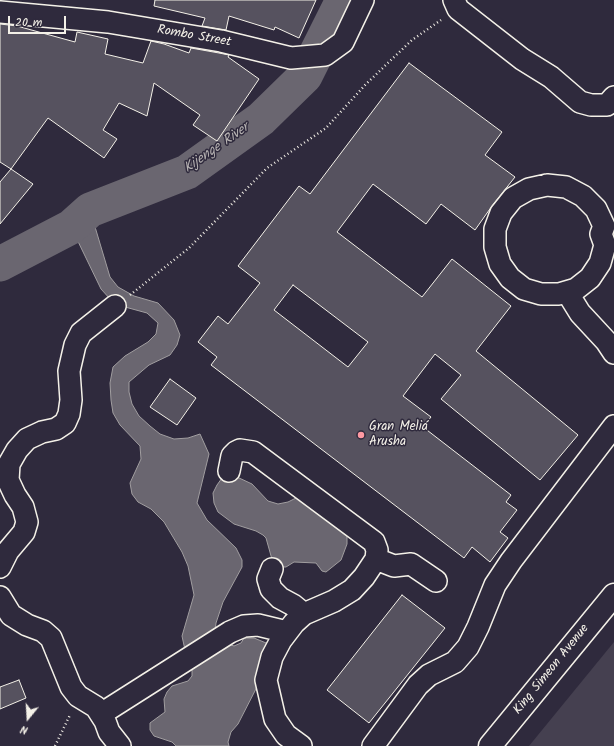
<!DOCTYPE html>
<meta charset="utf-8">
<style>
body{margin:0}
#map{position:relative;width:614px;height:746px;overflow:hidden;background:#2f2a3d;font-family:Kalam,sans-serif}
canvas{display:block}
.north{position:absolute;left:8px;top:698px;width:40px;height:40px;-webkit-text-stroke:3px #2f2a3d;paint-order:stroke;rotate:198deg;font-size:11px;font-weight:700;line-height:16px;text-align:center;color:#f4f1e8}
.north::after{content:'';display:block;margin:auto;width:14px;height:18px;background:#f4f1e8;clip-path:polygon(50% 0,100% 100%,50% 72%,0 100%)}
.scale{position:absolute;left:8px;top:16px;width:58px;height:18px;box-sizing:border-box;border:2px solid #f4f1e8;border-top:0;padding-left:5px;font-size:12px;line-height:14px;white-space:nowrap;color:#f4f1e8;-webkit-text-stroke:3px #2f2a3d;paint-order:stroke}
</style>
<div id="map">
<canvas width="614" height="746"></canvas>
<div class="north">N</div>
<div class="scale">20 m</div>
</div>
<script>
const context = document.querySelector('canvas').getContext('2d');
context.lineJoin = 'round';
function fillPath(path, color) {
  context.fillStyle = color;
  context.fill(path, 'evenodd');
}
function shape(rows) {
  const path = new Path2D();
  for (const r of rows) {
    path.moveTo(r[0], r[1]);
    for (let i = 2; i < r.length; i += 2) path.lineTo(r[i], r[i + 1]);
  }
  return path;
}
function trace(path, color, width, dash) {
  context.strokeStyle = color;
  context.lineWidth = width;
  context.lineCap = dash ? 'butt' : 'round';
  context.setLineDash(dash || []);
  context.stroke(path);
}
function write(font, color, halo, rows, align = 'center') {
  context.font = font + ' Kalam,sans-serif';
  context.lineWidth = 3;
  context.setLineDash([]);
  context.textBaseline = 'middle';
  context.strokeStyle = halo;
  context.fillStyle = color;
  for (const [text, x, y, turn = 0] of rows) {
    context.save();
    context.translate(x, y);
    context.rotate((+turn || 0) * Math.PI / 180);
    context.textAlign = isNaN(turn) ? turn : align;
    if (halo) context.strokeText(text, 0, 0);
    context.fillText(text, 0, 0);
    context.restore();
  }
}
const green = shape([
 [614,642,614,746,529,746]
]);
const water = shape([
 [90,210,110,277,118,287,134,296,158,303,174,320,180,335,177,345,170,355,149,365,129,382,129,392,132,404,139,416,150,426,160,434,174,439,188,438,200,434,209,454,197,503,207,520,236,548,242,560,242,567,223,602,216,623,215,632,225,643,234,646,241,643,244,638,254,638,271,645,259,683,238,724,231,732,228,742,229,746,176,746,172,742,154,736,150,730,150,723,165,712,164,699,167,692,172,686,188,681,192,676,192,665,185,650,182,636,194,595,188,566,182,552,164,522,151,509,138,502,132,494,130,483,141,459,140,446,120,425,113,413,111,400,110,383,113,367,125,356,148,342,156,334,158,323,147,313,125,307,111,300,101,289,71,227,90,210],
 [237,477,252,484,268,501,278,504,288,502,296,498,347,532,347,544,341,560,326,572,322,571,316,563,294,562,286,567,281,567,273,563,266,538,263,535,256,531,234,524,218,512,214,503,213,493,217,485,222,478,237,477]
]);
const river = shape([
 [0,264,71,227,90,210,187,172,261,119,305,76,343,0]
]);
const building = shape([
 [155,0,316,0,299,38,275,27,274,30,229,16,226,30,202,26,205,18,154,6,155,0],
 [0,24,17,26,75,42,77,32,108,39,105,54,143,63,151,41,164,44,189,53,191,48,219,53,229,55,228,57,259,79,217,141,193,125,200,115,154,83,147,116,119,103,103,130,117,139,104,158,48,118,11,169,0,162,0,24],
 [409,63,502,132,485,155,515,177,492,206,475,230,441,204,426,224,373,184,337,232,422,297,452,259,511,306,476,351,578,435,540,480,441,399,461,375,435,354,403,396,431,417,423,427,511,495,506,502,517,510,500,532,508,538,490,562,472,547,464,558,211,365,217,357,198,342,218,316,228,324,260,283,238,266,299,186,310,194,409,63],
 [293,285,368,342,348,367,274,310,293,285],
 [11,169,33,184,0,224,0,182,11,169],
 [170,379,196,398,177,425,150,407,170,379],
 [402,595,445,628,369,723,327,690,402,595],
 [19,680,26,698,0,709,0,687,19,680]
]);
const path = shape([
 [130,295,189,248,267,168,326,128,366,84,412,40,441,20],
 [55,746,70,715]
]);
const minor = shape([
 [454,0,458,9,522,59,551,77,580,102,591,105,607,105,614,97],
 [0,12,108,22,221,41,291,58,325,55,343,42,363,0],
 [547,185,566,187,583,196,596,209,604,226,601,234,605,245,600,263,590,278,576,289,559,294,541,294,524,289,510,278,500,264,495,247,495,229,501,213,513,198,529,189,547,185],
 [567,292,580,313,606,341,614,353],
 [229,471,232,456,236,452,240,450,253,452,374,542,377,550,376,559],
 [0,567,8,551,24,532,27,522,23,507,15,495,8,480,9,464,17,450,27,439,42,432,56,429,65,423,69,414,71,400,69,371,75,345,81,333,115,306],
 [272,569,268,579,271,589,280,598,293,605,304,614],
 [0,597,11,615,27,625,43,631,51,638,71,687,78,696,96,707,105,721,109,732,120,746],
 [101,714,230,632,244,626,258,625,287,632],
 [301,746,286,735,275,719,266,680,272,657,281,640,294,623,304,614,334,601,352,590,364,577,376,559,394,566,411,564,436,581],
 [373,746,418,685,429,675,455,662,468,647,478,627,495,585,511,561,614,426]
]);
const major = shape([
 [490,746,614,595]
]);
const markers = [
 [361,435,4,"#ff9aa2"]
];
const streetNames = [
 ["Rombo Street",194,37,10],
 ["King Simeon Avenue",552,670,-51]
];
const poiNames = [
 ["Gran Meliá",369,428],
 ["Arusha",369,443]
];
const waterNames = [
 ["Kijenge River",217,149,-35]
];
fillPath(green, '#454050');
fillPath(water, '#6a6670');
trace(water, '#a19ea0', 1);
trace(river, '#6a6670', 35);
fillPath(building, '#56525f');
trace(building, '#f4f1e8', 1);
trace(minor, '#f4f1e8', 24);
trace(major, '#f4f1e8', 25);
trace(path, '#f4f1e8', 2.5, [1, 3]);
trace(minor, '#2f2a3d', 21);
trace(major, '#2f2a3d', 22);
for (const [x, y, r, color] of markers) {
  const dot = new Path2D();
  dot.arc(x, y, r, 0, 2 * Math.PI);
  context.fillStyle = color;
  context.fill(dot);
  trace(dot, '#2f2a3d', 1.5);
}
write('13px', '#f4f1e8', '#2f2a3d', streetNames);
write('13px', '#f4f1e8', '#2f2a3d', poiNames, 'left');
write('italic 14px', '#b6b2b2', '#2f2a3d', waterNames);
</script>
